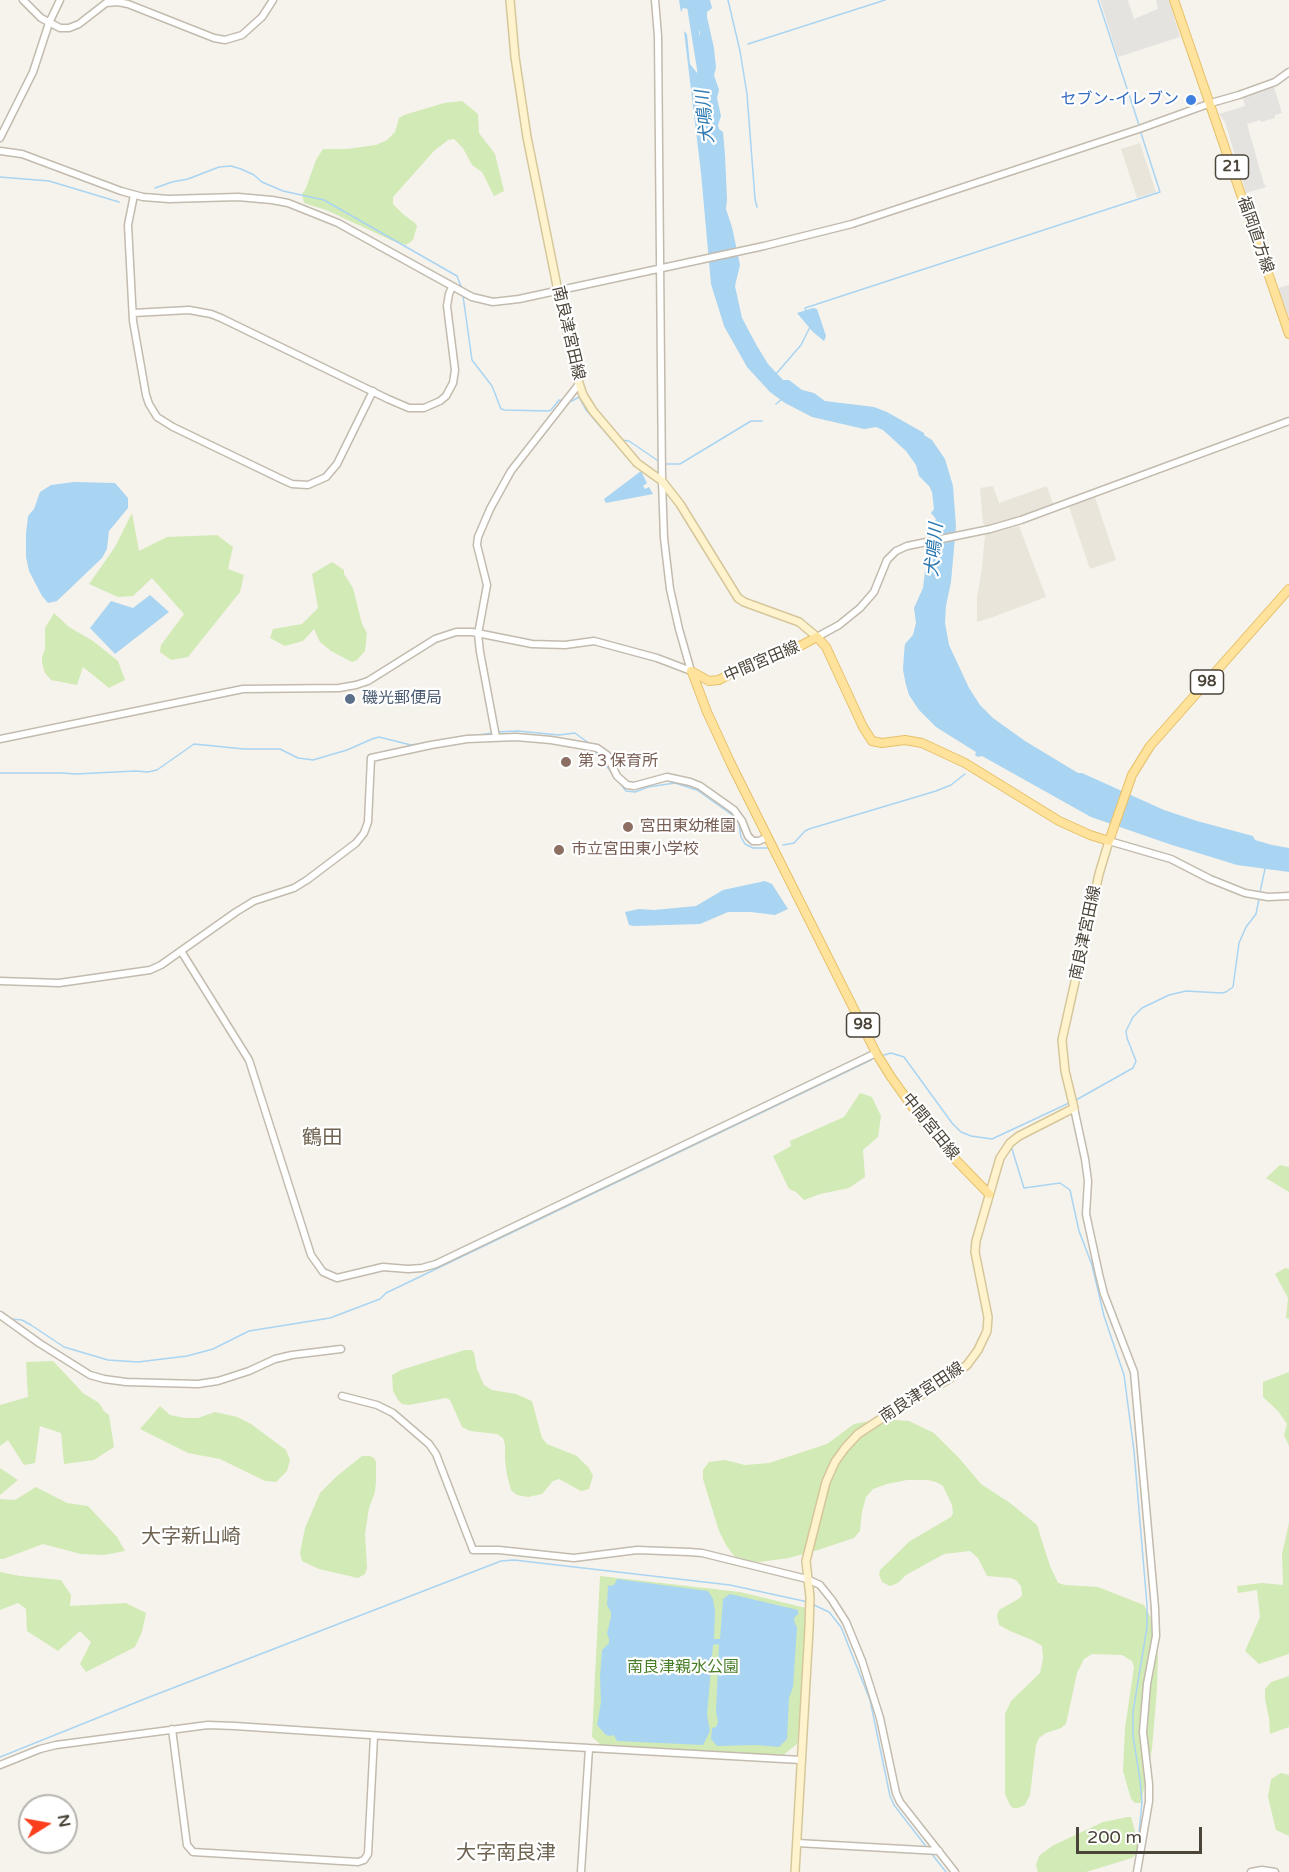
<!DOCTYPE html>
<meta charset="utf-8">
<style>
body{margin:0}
#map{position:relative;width:1289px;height:1872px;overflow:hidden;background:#f6f3ec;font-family:"Varela Round",sans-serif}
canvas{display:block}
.north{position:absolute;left:18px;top:1794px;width:60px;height:60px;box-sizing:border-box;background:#fff;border:2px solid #b7b4b0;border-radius:50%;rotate:79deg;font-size:16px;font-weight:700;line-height:24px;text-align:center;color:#4b4439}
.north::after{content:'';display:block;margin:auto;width:21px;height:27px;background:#fc3f1d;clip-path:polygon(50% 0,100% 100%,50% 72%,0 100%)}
.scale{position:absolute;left:1076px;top:1827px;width:126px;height:27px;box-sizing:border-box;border:3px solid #4b4439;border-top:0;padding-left:8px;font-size:18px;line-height:21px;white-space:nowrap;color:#4b4439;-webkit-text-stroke:4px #fff;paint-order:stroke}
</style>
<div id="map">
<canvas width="1289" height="1872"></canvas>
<div class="north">N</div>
<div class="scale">200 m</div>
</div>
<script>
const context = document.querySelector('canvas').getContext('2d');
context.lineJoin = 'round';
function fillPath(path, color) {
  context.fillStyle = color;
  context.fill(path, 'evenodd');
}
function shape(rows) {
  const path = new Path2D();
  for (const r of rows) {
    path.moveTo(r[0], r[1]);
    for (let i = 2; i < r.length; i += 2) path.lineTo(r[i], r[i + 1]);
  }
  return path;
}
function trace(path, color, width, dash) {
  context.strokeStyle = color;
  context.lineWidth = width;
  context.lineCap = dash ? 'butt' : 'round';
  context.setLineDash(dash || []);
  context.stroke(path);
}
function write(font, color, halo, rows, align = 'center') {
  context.font = font + ' "Varela Round","Noto Sans JP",sans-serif';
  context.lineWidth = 4.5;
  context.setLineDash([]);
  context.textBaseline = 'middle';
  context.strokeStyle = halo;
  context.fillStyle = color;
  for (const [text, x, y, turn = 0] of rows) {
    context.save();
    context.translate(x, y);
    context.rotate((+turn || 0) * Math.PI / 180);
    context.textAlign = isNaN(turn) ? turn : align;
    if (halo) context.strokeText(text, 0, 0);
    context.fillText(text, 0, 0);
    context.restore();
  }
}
const residential = shape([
 [1140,143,1156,192,1137,198,1121,149],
 [993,486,999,503,1047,486,1053,504,1004,522,986,526,983,523,980,488],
 [1095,497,1116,560,1090,569,1069,507],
 [1019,526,1046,597,993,617,977,622,977,598,982,568,985,534]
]);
const green = shape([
 [462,101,478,114,479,133,495,154,504,191,494,196,482,172,472,165,463,148,454,139,448,140,434,151,393,197,393,204,404,215,415,223,417,226,413,240,406,245,393,241,326,210,304,203,302,194,306,188,316,160,323,149,347,149,376,145,387,140,395,132,399,118,404,115,444,103],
 [132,513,139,551,167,537,217,535,233,547,228,569,244,575,240,592,188,657,171,660,160,652,161,645,184,614,152,578,133,596,118,597,89,584,115,547],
 [332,562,344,570,344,574,353,588,362,624,367,633,365,651,357,660,352,662,331,651,320,642,314,629,303,641,285,646,270,638,273,629,302,624,318,608,312,574],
 [54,613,69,627,93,641,118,661,125,680,109,688,83,667,77,685,51,680,45,673,42,663,42,657,45,649,45,628],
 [860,1093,872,1097,881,1116,878,1137,863,1150,865,1177,849,1188,820,1194,804,1200,796,1192,789,1189,773,1156,791,1146,790,1141,844,1117],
 [1280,1165,1289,1167,1289,1192,1266,1178],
 [1285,1268,1289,1269,1289,1319,1286,1318,1288,1298,1275,1274],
 [465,1350,472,1350,474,1353,477,1369,484,1385,492,1390,516,1394,532,1401,542,1438,547,1444,577,1456,589,1468,593,1476,589,1489,581,1491,559,1479,553,1481,542,1494,528,1497,517,1495,511,1490,507,1475,505,1460,505,1445,503,1438,497,1434,470,1431,462,1427,450,1400,446,1398,409,1405,402,1404,398,1400,393,1391,392,1375,401,1370],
 [53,1361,83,1393,99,1403,104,1411,109,1415,114,1447,94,1460,64,1464,61,1433,40,1426,35,1463,24,1465,8,1440,0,1446,0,1405,28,1397,26,1362],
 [1289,1372,1289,1446,1284,1435,1287,1424,1278,1411,1263,1397,1263,1382],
 [160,1406,170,1415,185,1418,198,1418,215,1412,237,1417,251,1424,286,1450,290,1460,287,1471,276,1482,265,1481,220,1459,188,1453,140,1429],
 [880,1419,909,1421,934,1433,959,1458,981,1484,1010,1503,1037,1525,1050,1566,1058,1583,1065,1585,1098,1587,1144,1605,1153,1622,1158,1656,1157,1689,1152,1749,1141,1803,1135,1803,1131,1799,1123,1771,1125,1728,1134,1667,1132,1661,1122,1655,1092,1654,1084,1659,1077,1673,1066,1724,1061,1728,1046,1733,1039,1738,1036,1745,1030,1795,1025,1805,1018,1808,1013,1808,1010,1805,1005,1794,1005,1714,1011,1701,1040,1673,1043,1659,1042,1646,1032,1640,1010,1631,999,1625,997,1616,999,1610,1020,1598,1022,1595,1021,1586,1016,1580,1011,1578,987,1576,978,1558,970,1551,944,1554,906,1575,898,1583,890,1586,882,1582,879,1574,880,1570,910,1541,951,1517,953,1513,952,1505,943,1486,936,1482,928,1480,907,1480,887,1484,873,1489,866,1497,862,1512,860,1531,854,1538,818,1550,789,1558,759,1562,748,1561,734,1556,726,1545,719,1531,703,1479,703,1470,709,1462,725,1460,745,1465,769,1463,827,1444,854,1424],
 [362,1456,370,1456,374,1458,376,1462,376,1481,375,1492,369,1508,365,1534,367,1568,365,1574,358,1578,319,1569,302,1561,300,1553,305,1528,320,1493,337,1476],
 [0,1468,18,1480,0,1495],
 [36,1487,67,1503,88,1506,117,1537,125,1551,104,1555,81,1554,43,1544,3,1559,0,1559,0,1499,15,1500],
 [1289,1523,1289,1654,1259,1664,1245,1651,1260,1617,1257,1590,1238,1593,1237,1586,1262,1583,1283,1585,1282,1554],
 [0,1572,20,1576,61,1580,71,1595,70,1606,126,1603,146,1613,142,1632,135,1647,86,1672,80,1664,91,1642,80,1631,58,1651,27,1631,26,1609,18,1603,0,1610],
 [600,1576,740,1592,806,1608,802,1697,797,1744,783,1755,601,1745,592,1737],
 [1289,1676,1289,1727,1270,1734,1269,1718,1265,1699,1265,1689,1271,1682],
 [1281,1773,1289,1775,1289,1836,1276,1830,1268,1797,1271,1779],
 [1128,1817,1131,1817,1139,1846,1137,1853,1132,1858,1086,1872,1038,1872,1036,1865,1039,1856,1052,1846,1103,1822]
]);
const parking = shape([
 [1100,0,1128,0,1134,19,1158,9,1156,0,1169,0,1180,37,1118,57],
 [1274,87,1282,113,1275,115,1275,118,1261,122,1260,120,1247,124,1264,184,1267,187,1246,193,1225,122,1219,114,1245,106,1243,98],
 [1289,285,1289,318,1278,288]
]);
const water = shape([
 [679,0,710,0,712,8,707,12,707,17,714,48,716,68,714,75,719,90,717,98,721,116,718,125,719,129,723,132,725,155,727,199,726,209,732,227,740,265,735,286,742,318,757,346,768,364,783,380,789,380,802,390,814,393,825,401,874,407,887,412,924,433,924,435,932,440,945,459,953,486,956,526,951,582,946,606,945,623,949,645,969,688,980,705,993,718,1025,741,1078,773,1082,773,1164,810,1197,821,1253,836,1255,840,1272,845,1289,848,1289,872,1237,865,1169,844,1091,817,982,756,978,757,975,755,976,752,936,727,919,710,909,695,906,685,903,670,904,653,905,644,913,635,916,623,914,608,923,588,925,571,929,569,929,551,927,541,936,519,931,513,934,509,932,492,929,486,919,476,916,465,906,451,883,430,876,427,864,429,812,417,785,403,770,392,747,367,724,326,711,284,701,173,684,31,687,34,690,64,697,73,699,67,703,62,700,51,700,32,691,17,689,9,683,8,681,12],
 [813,308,817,309,826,336,824,341,813,332,797,313],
 [641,471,647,483,643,486,645,489,649,487,653,494,606,503,604,499],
 [74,482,115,483,128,498,128,508,109,531,107,549,102,558,57,601,48,603,42,596,29,571,26,557,26,534,28,516,34,509,40,492,51,485],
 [150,595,169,612,115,654,90,628,111,601,133,608],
 [765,881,772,884,788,909,775,915,751,912,728,912,700,924,633,926,629,925,625,912,639,909,654,910,696,906,723,890],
 [617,1579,708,1591,713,1599,715,1611,714,1639,720,1639,723,1599,730,1594,798,1610,798,1614,794,1618,795,1624,797,1627,793,1687,789,1698,787,1739,779,1747,756,1745,717,1746,711,1739,712,1728,716,1727,718,1722,716,1712,719,1644,713,1645,707,1715,710,1731,703,1745,617,1741,614,1735,610,1736,606,1735,597,1725,601,1702,600,1677,602,1650,609,1643,609,1639,607,1633,611,1617,611,1612,607,1605,608,1586,614,1585]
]);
const stream = shape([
 [728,0,740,51,747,94,755,199,757,207],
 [1098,0,1139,125],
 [748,44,885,0],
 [0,177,49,181,119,202],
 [155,188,172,182,188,179,219,167,231,166,241,169,254,175,262,182,283,191,324,200,457,276,462,289],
 [463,296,472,360,492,386,501,409,505,410,548,411,551,410,559,400,564,401],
 [806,311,805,308,1160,192,1140,130],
 [776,374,801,345,810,327],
 [569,401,572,401,579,397,586,410,613,441],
 [776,404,782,399],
 [621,440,629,441,660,462],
 [664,464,680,464,751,421,762,421],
 [496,732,518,731,559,735,575,733,590,744],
 [594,750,626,791,635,792,648,787,675,783,697,790,735,817,739,824,741,837,745,844,753,848,767,848],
 [0,773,62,773,76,774,135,771,148,772,157,770,194,744,244,749,280,749,298,758,313,760,347,750,372,739,379,737,411,745,492,733],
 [783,845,794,843,805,831,809,829,936,791,951,785,965,774],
 [1260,892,1265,869],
 [884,1055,891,1053,904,1057,952,1123,961,1132,971,1136,992,1139,1069,1103],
 [1076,1100,1133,1068,1136,1061,1127,1038,1126,1031,1133,1017,1142,1008,1169,995,1186,991,1221,993,1226,992,1233,987,1239,943,1246,927,1256,914,1259,899],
 [1012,1149,1024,1188,1060,1183,1070,1190,1079,1231,1092,1265,1104,1316,1124,1375,1134,1451,1147,1605,1147,1627,1133,1712,1133,1736,1140,1780,1142,1802,1137,1855],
 [10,1319,22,1320,31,1325,64,1347,108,1360,138,1362,187,1356,213,1349,249,1331,330,1318,380,1299,386,1293,871,1060],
 [812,1604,829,1612,841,1627,870,1700,890,1796,894,1805,928,1849],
 [0,1757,147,1698,501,1561,514,1560,730,1585,808,1602],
 [931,1853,946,1872]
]);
const river = shape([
 [690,0,702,75]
]);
const tertiary = shape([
 [23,0,41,18,60,28,69,28,79,24,106,3,118,2,128,4,214,38,225,40,242,35,262,17,273,0],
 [655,0,658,36,662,481,664,538,670,589,679,629,691,671],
 [0,138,33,72,49,23,60,0],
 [0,151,22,154,121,191,143,197,169,199,238,197,272,200,288,203,338,223,472,297,493,302,519,299,764,246,852,224,1139,129,1211,103,1239,95,1275,82,1289,72],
 [134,195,128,225,133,321,146,395,149,404,157,417,173,427,281,479,292,484,308,485,326,477,337,464,373,391],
 [133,313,189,310,211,314,221,318,388,399,409,408,424,408,440,401,446,396,453,383,455,370,447,306,449,294,452,287],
 [817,637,839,625,860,608,874,592,887,560,896,551,907,546,990,529,1021,520,1289,421],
 [496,737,480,652,478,634,487,585,477,545,478,537,490,509,511,471,579,384],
 [0,739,243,689,339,688,356,685,368,681,435,639,456,632,472,632,532,644,565,645,594,641,657,658,691,671],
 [1109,841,1171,859,1210,879,1245,893,1268,897,1289,896],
 [181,951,249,1060,311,1255,323,1272,337,1278,383,1267,408,1269,422,1268,436,1264,876,1053],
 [0,981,59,983,150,970,161,965,236,912,254,901,294,888,307,880,356,843,364,833,368,822,371,758,431,745,467,739,516,737,551,740,597,748,607,755,617,776,627,785,634,786,667,777,690,782,700,786,734,810,742,821,748,836,753,841,759,841,768,837],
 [1074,1108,1085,1159,1088,1181,1086,1214,1099,1274,1104,1294,1134,1372,1155,1608,1156,1636,1147,1684,1143,1732,1149,1784,1149,1801,1137,1872],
 [0,1315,39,1343,90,1375,104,1379,126,1382,198,1384,218,1381,249,1371,275,1359,292,1355,341,1349],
 [342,1396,377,1405,393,1413,429,1444,436,1454,473,1550,499,1550,574,1558,637,1550,689,1552,702,1553,807,1579,820,1585,832,1600,846,1622,862,1661,880,1718,896,1793,900,1802,955,1872],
 [172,1729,187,1845,193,1852,358,1862,364,1860,368,1854,374,1736],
 [0,1765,40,1749,56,1745,208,1725,235,1726,430,1739,801,1760],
 [797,1843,939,1851],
 [581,1872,589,1748],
 [1251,1872,1262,1870,1275,1872]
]);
const secondary = shape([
 [510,0,515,57,527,137,558,291,577,377,583,395,593,411,637,463,662,481,680,504,738,598,744,602,799,622,817,637],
 [795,1872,809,1629,810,1597,806,1561,826,1482,835,1462,845,1448,858,1434,893,1411,949,1379,967,1365,978,1350,987,1331,988,1317,975,1252,976,1241,1000,1158,1010,1143,1019,1136,1074,1108,1065,1071,1062,1040,1099,874,1109,841]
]);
const primary = shape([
 [1174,0,1289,334],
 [691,671,709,681,719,680,741,668,802,645,817,637,826,647,863,727,872,741,882,743,905,740,922,743,965,763,1059,821,1090,835,1109,841,1132,775,1150,746,1289,589],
 [692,672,707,712,731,764,876,1053,891,1077,924,1123,952,1156,989,1194]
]);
const markers = [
 [1191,100,6,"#3f7fe0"],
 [350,699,6,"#5c6f8a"],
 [566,762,6,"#8d6e63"],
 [628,827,6,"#8d6e63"],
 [559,850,6,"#8d6e63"]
];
const shields = [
 [1232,167,33],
 [1207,682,33],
 [863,1025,33]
];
const shieldNames = [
 ["21",1232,167],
 ["98",1207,682],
 ["98",863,1025]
];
const shopNames = [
 ["セブン-イレブン",1179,100]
];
const streetNames = [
 ["福岡直方線",1255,235,71],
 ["南良津宮田線",568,333,77],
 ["中間宮田線",762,662,-23],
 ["南良津宮田線",1086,933,-78],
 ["中間宮田線",930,1127,51],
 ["南良津宮田線",922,1393,-33]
];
const serviceNames = [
 ["磯光郵便局",362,699]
];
const educationNames = [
 ["第３保育所",578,762],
 ["宮田東幼稚園",640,827],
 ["市立宮田東小学校",571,850]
];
const parkNames = [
 ["南良津親水公園",683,1668]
];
const waterNames = [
 ["犬鳴川",706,117,-96],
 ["犬鳴川",935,550,-85]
];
const quarterNames = [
 ["鶴田",322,1139],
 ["大字新山崎",191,1538],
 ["大字南良津",506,1854]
];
fillPath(residential, '#eae5da');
fillPath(green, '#d2eab5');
fillPath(parking, '#e5e3e0');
fillPath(water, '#a9d4f2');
trace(stream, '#a9d4f2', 1.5);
trace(river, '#a9d4f2', 8);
trace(tertiary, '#c2bbae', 9);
trace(secondary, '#d6c79b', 10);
trace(primary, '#e6c16a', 10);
trace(tertiary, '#fff', 6);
trace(secondary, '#fff3cd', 7);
trace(primary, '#ffe39c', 8);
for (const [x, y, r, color] of markers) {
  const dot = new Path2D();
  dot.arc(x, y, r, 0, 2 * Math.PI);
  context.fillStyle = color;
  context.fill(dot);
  trace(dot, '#fff', 2);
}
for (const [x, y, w] of shields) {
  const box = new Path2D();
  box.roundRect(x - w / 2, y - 12, w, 24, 4.5);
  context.fillStyle = '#fff';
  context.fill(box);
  trace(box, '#4b4439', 1.5);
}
write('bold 15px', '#4b4439', null, shieldNames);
write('16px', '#366cbe', '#fff', shopNames, 'right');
write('16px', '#4b4439', '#fff', streetNames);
write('16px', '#4e5e75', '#fff', serviceNames, 'left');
write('16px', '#785e54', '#fff', educationNames, 'left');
write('16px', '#4a7f2a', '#fff', parkNames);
write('italic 18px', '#2e7ab2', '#fff', waterNames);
write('20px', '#6e6250', '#fff', quarterNames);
</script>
